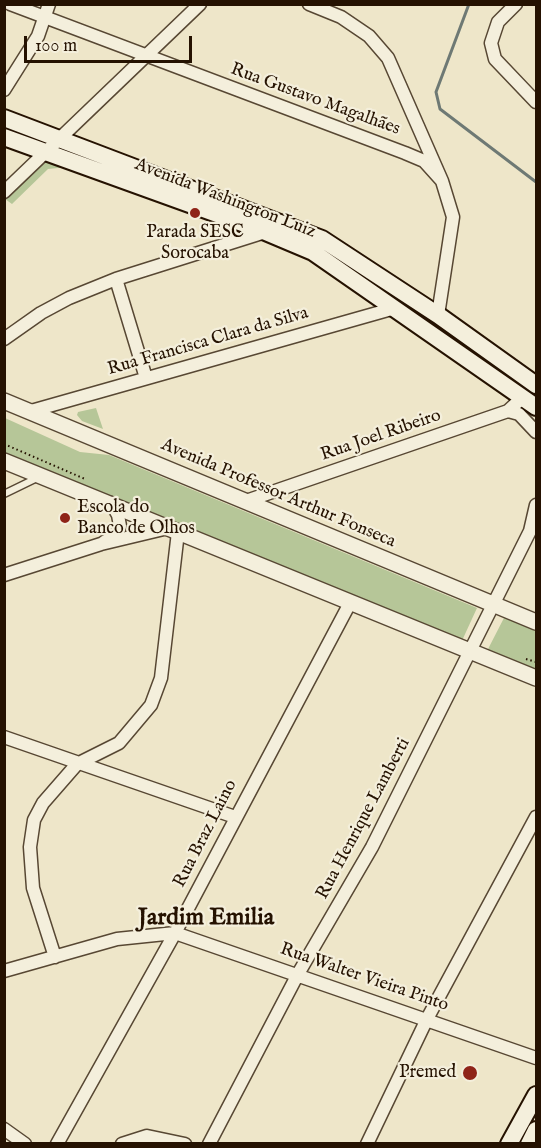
<!DOCTYPE html>
<meta charset="utf-8">
<style>
body{margin:0}
#map{position:relative;width:541px;height:1148px;overflow:hidden;background:#eee6c9;font-family:"IM FELL English",serif}
canvas{display:block}
.frame{position:absolute;inset:0;border:6px solid #251201;pointer-events:none}
.scale{position:absolute;left:24px;top:36px;width:168px;height:27px;box-sizing:border-box;border:3px solid #251201;border-top:0;padding-left:8px;font-size:18px;line-height:21px;white-space:nowrap;color:#251201;-webkit-text-stroke:4px #f4efdc;paint-order:stroke}
</style>
<div id="map">
<canvas width="541" height="1148"></canvas>
<div class="frame"></div>
<div class="scale">100 m</div>
</div>
<script>
const context = document.querySelector('canvas').getContext('2d');
context.lineJoin = 'round';
function fillPath(path, color) {
  context.fillStyle = color;
  context.fill(path, 'evenodd');
}
function shape(rows) {
  const path = new Path2D();
  for (const r of rows) {
    path.moveTo(r[0], r[1]);
    for (let i = 2; i < r.length; i += 2) path.lineTo(r[i], r[i + 1]);
  }
  return path;
}
function trace(path, color, width, dash) {
  context.strokeStyle = color;
  context.lineWidth = width;
  context.lineCap = dash ? 'butt' : 'round';
  context.setLineDash(dash || []);
  context.stroke(path);
}
function write(font, color, halo, rows, align = 'center') {
  context.font = font + ' "IM FELL English",serif';
  context.lineWidth = 4.5;
  context.setLineDash([]);
  context.textBaseline = 'middle';
  context.strokeStyle = halo;
  context.fillStyle = color;
  for (const [text, x, y, turn = 0] of rows) {
    context.save();
    context.translate(x, y);
    context.rotate((+turn || 0) * Math.PI / 180);
    context.textAlign = isNaN(turn) ? turn : align;
    if (halo) context.strokeText(text, 0, 0);
    context.fillText(text, 0, 0);
    context.restore();
  }
}
const green = shape([
 [47,160,68,167,48,169,12,204,5,199],
 [96,408,103,429,82,421,77,415,78,412],
 [5,418,80,452,109,455,477,608,460,645,5,453],
 [505,616,536,630,536,671,487,651]
]);
const stream = shape([
 [469,4,436,92,440,109,536,182]
]);
const path = shape([
 [4,444,85,479],
 [526,659,536,662]
]);
const service = shape([
 [4,494,39,477]
]);
const minor = shape([
 [10,4,405,153,424,161,442,181],
 [309,4,341,17,369,36,388,58,442,181,453,217,438,315],
 [516,4,498,22,491,43,495,59,536,102],
 [4,90,38,36,49,4],
 [4,192,200,4],
 [116,279,146,378],
 [4,339,41,313,69,298,116,279,265,232],
 [31,411,395,308],
 [508,411,519,414,536,432],
 [246,501,508,411,523,397],
 [104,542,113,537,120,526,118,515,111,503],
 [4,575,101,544,168,528],
 [4,737,235,817],
 [55,957,33,888,30,847,34,820,43,803,77,764,119,743,151,705,161,678,178,532],
 [4,971,117,939,175,933,536,1058],
 [4,1129,25,1144],
 [57,1144,175,933,350,603],
 [122,1144,147,1136,185,1144],
 [209,1144,298,974,372,847,530,531,536,505],
 [367,1144,427,1019,536,817]
]);
const tertiary = shape([
 [4,401,536,622],
 [4,461,536,678]
]);
const secondary = shape([
 [4,118,322,239,438,315,536,385],
 [4,137,256,228,313,252,536,407],
 [509,1144,536,1095],
 [529,1144,536,1130]
]);
const markers = [
 [195,213,6,"#8f2418"],
 [65,518,6,"#8f2418"],
 [470,1073,8,"#8f2418"]
];
const streetNames = [
 ["Rua Gustavo Magalhães",315,100,20],
 ["Avenida Washington Luiz",225,199,21],
 ["Rua Francisca Clara da Silva",208,342,-16],
 ["Rua Joel Ribeiro",381,436,-19],
 ["Avenida Professor Arthur Fonseca",278,494,23],
 ["Rua Henrique Lamberti",364,819,-62],
 ["Rua Braz Laino",206,834,-63],
 ["Rua Walter Vieira Pinto",364,978,19]
];
const poiNames = [
 ["Parada SESC",195,233],
 ["Sorocaba",195,254],
 ["Escola do",77,508,"left"],
 ["Banco de Olhos",77,529,"left"],
 ["Premed",456,1073,"right"]
];
const districtNames = [
 ["Jardim Emilia",206,919]
];
fillPath(green, '#b6c698');
trace(stream, '#6e7974', 3);
trace(service, '#574733', 9);
trace(minor, '#574733', 15);
trace(tertiary, '#574733', 18);
trace(secondary, '#251201', 20);
trace(path, '#251201', 2, [1.5, 3]);
trace(service, '#f4efdc', 6);
trace(minor, '#f4efdc', 12);
trace(tertiary, '#f4efdc', 15);
trace(secondary, '#f4efdc', 16);
for (const [x, y, r, color] of markers) {
  const dot = new Path2D();
  dot.arc(x, y, r, 0, 2 * Math.PI);
  context.fillStyle = color;
  context.fill(dot);
  trace(dot, '#f4efdc', 2);
}
write('18px', '#251201', '#f4efdc', streetNames);
write('18px', '#251201', '#f4efdc', poiNames);
write('bold 24px', '#251201', '#f4efdc', districtNames);
</script>
